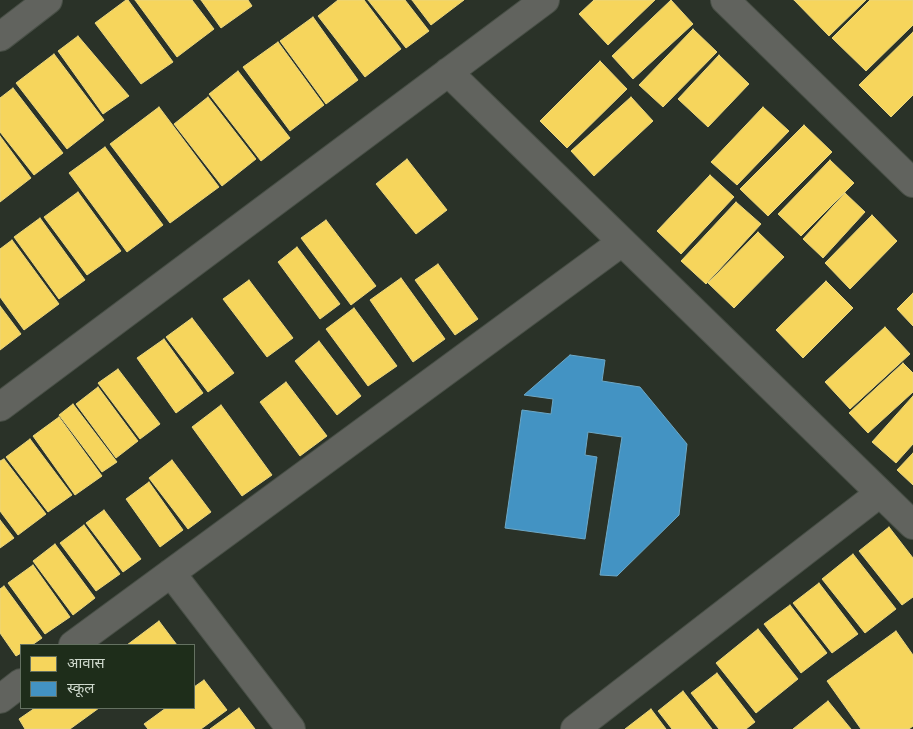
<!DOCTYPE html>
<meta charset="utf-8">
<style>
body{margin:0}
#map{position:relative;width:913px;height:729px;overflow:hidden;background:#2a3228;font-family:Commissioner,"Noto Sans Devanagari",sans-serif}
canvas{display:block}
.legend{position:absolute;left:20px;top:644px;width:175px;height:65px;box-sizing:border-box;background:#1e2d1a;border:1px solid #647161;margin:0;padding:6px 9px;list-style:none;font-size:15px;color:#ced8cc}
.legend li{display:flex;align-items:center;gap:10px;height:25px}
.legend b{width:25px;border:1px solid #647161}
</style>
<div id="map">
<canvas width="913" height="729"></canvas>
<ul class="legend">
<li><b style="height:14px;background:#f6d55c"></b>आवास</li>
<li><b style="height:14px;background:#4393c3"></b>स्कूल</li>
</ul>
</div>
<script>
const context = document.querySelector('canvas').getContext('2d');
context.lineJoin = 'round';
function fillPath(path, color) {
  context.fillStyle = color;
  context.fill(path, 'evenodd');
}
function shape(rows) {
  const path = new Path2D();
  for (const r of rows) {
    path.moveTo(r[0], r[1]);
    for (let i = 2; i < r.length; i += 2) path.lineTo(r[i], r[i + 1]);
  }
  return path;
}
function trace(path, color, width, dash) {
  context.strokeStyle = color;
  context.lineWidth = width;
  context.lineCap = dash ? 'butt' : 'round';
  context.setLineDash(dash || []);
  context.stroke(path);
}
const homes = shape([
 [126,0,128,0,173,62,141,84,95,23,126,0],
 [135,0,192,0,214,29,177,57,135,0],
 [201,0,248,0,252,6,221,28,201,0],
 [338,0,364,0,401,49,365,77,318,16,338,0],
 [368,0,405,0,429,31,406,48,368,0],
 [412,0,464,0,431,25,412,0],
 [594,0,655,0,608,45,579,14,594,0],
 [671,0,693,24,633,79,612,56,671,0],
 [794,0,866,0,829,36,794,0],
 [870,0,913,0,913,25,866,71,832,38,870,0],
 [313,17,358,80,326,104,280,41,313,17],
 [693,29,717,52,663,107,639,85,693,29],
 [913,32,913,95,891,117,859,85,913,32],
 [78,36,129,96,103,114,58,51,78,36],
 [278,42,324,105,290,131,243,67,278,42],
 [54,54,104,120,67,149,16,83,54,54],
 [719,55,749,84,708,127,678,99,719,55],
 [600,61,627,89,567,148,540,121,600,61],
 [238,71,290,138,261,161,209,94,238,71],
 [13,88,63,153,34,175,0,132,0,98,13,88],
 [208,97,256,159,222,186,174,124,208,97],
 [631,97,653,121,594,176,571,151,631,97],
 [159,107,219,187,170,223,110,144,159,107],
 [763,107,789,131,737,185,711,162,763,107],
 [804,125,832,152,768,216,740,189,804,125],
 [0,136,31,178,0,202,0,136],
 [105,147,163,225,127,252,69,173,105,147],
 [407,159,447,210,416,234,376,184,407,159],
 [830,160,854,183,801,236,778,214,830,160],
 [710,175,734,197,681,254,657,231,710,175],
 [78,192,121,251,87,275,44,217,78,192],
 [845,193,865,212,823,258,803,239,845,193],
 [736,202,761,224,706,284,681,261,736,202],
 [872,215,897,241,850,289,825,263,872,215],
 [40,218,85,280,59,299,14,237,40,218],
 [326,220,376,286,351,305,301,238,326,220],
 [758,232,784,257,734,308,708,283,758,232],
 [12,240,59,304,24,330,0,297,0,249,12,240],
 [297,247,340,304,320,319,278,262,297,247],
 [438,264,478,319,455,335,415,280,438,264],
 [401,278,445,339,413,362,370,300,401,278],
 [249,280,293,338,267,357,223,299,249,280],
 [826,281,853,308,803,358,776,330,826,281],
 [913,293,913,326,897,309,913,293],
 [0,306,21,334,0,350,0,306],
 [354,308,397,366,368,386,326,329,354,308],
 [192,318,234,373,208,392,166,337,192,318],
 [885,327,910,354,850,409,825,382,885,327],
 [164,339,203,393,176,413,137,358,164,339],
 [319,341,361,396,337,415,295,361,319,341],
 [903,363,913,373,913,392,868,433,849,413,903,363],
 [118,369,160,424,140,439,98,383,118,369],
 [286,382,327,436,300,456,260,402,286,382],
 [98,387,138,441,116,458,76,404,98,387],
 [913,396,913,444,896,463,872,442,913,396],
 [73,404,117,462,102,472,59,415,73,404],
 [221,405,272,475,242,496,192,427,221,405],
 [59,417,102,476,75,495,33,436,59,417],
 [30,439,72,495,48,512,6,457,30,439],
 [913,453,913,485,897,470,913,453],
 [4,459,46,514,18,535,0,511,0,461,4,459],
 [172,460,211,512,188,529,149,478,172,460],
 [149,482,183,530,160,547,126,499,149,482],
 [104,510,141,559,123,572,86,523,104,510],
 [0,520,14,538,0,548,0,520],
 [84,525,120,574,96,591,60,543,84,525],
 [889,527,913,558,913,597,902,605,859,551,889,527],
 [55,544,95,598,73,615,33,561,55,544],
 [853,554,896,609,865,633,822,579,853,554],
 [33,565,70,617,45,634,8,583,33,565],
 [819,583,858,634,832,653,793,603,819,583],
 [4,586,42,638,32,645,21,645,21,653,16,656,0,633,0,589,4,586],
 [790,605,827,653,801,673,764,624,790,605],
 [159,621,177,645,127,645,159,621],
 [758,629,798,679,756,713,716,663,758,629],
 [896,631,913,655,913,726,909,729,861,729,827,681,896,631],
 [717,673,755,722,746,729,719,729,691,693,717,673],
 [204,680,227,710,201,729,148,729,144,724,166,708,194,708,194,687,204,680],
 [683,691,712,729,672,729,658,711,683,691],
 [828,701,851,729,793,729,828,701],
 [35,708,99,708,70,729,25,729,19,719,35,708],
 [239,708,255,729,210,729,239,708],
 [651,709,666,729,625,729,651,709]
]);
const schools = shape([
 [570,355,605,360,602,381,640,387,687,444,679,515,617,576,600,575,622,437,588,432,585,455,597,457,585,539,505,528,522,410,551,414,553,399,524,395,570,355]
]);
const street = shape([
 [725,0,913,183],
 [0,37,48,0],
 [448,72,913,525],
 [0,407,545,0],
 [171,573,291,729],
 [73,645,622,242],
 [0,699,21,683],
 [575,729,880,493]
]);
fillPath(homes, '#f6d55c');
trace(homes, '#ead67e', 1);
fillPath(schools, '#4393c3');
trace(schools, '#6da8c6', 1);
trace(street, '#484f46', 30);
trace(street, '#61635e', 28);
</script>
